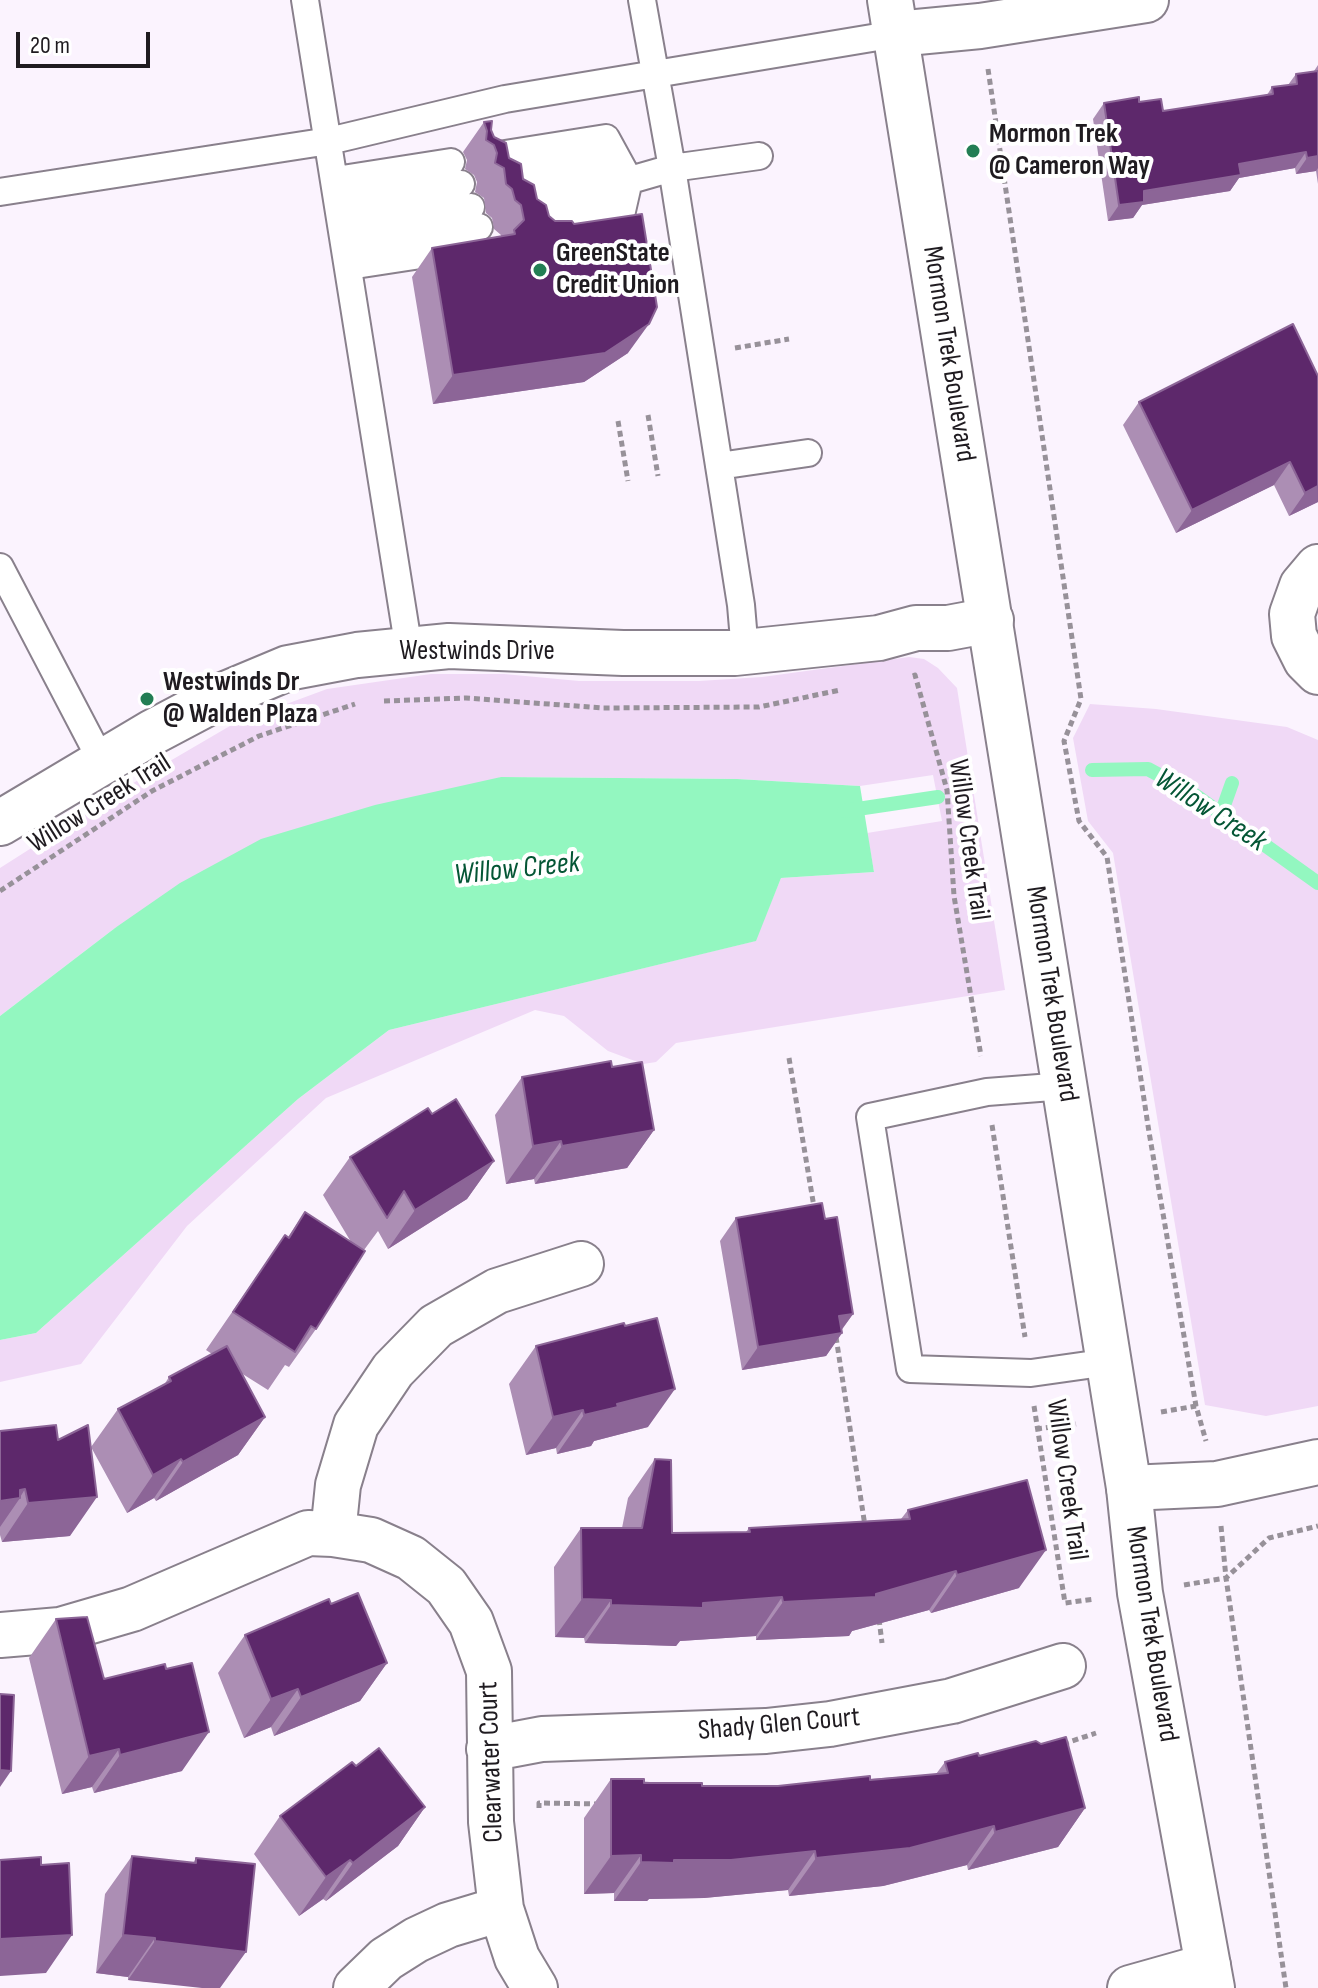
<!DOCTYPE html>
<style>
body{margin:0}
#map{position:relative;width:1318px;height:1988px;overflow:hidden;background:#fbf3fe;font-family:"Sofia Sans Condensed",sans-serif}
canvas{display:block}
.scale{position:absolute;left:16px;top:32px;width:134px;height:36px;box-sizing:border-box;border:4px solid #1f1b20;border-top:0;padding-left:10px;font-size:24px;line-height:28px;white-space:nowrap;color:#1f1b20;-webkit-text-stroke:6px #fff;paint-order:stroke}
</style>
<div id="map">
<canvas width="1318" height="1988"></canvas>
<div class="scale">20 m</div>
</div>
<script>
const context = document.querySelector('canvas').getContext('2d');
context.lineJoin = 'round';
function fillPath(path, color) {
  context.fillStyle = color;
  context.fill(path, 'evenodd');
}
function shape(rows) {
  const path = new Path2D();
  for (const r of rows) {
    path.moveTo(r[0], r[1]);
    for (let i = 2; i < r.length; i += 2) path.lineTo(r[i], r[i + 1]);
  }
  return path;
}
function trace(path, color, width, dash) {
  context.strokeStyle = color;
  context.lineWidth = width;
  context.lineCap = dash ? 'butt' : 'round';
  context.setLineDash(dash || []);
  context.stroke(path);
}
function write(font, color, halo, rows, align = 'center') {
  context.font = font + ' "Sofia Sans Condensed",sans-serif';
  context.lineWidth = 8;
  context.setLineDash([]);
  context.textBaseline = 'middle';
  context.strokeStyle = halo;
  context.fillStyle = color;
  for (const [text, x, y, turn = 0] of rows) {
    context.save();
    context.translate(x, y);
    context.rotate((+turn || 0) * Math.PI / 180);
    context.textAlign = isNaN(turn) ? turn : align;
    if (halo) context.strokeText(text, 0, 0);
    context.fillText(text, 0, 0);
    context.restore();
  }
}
const green = shape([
 [909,657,924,659,938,668,957,688,1005,990,676,1043,656,1062,643,1064,608,1051,564,1016,535,1010,326,1098,187,1226,81,1364,0,1382,0,1340,36,1333,298,1099,389,1030,755,941,781,878,874,872,867,833,942,821,933,775,860,786,737,779,501,777,115,928,0,1016,0,868,146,775,235,723,327,689,431,674,504,674,579,681,699,681,762,677],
 [1090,704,1156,709,1287,727,1318,740,1318,1406,1266,1416,1205,1405,1113,853,1088,821,1073,738]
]);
const water = shape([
 [501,777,737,779,860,786,874,872,781,878,756,941,389,1030,298,1099,36,1333,0,1340,0,1016,115,928,180,883,261,839,375,805]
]);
const stream = shape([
 [1092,770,1148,769,1192,793,1318,883],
 [844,811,938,797],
 [1221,814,1232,783]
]);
const path = shape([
 [988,69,1081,699,1064,741,1079,821,1107,857,1149,1132,1196,1406,1206,1441],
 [735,348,789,339],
 [648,415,658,476],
 [618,421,628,481],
 [913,676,915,675,947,790,954,896,981,1056],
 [384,701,466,698,603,708,759,707,840,690],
 [0,891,152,791,259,736,355,704],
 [789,1058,814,1207],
 [992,1125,1025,1337],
 [836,1337,865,1526],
 [1034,1406,1065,1603,1095,1599],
 [1161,1412,1196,1406],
 [1036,1429,1076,1424],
 [1221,1526,1226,1578,1286,1988],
 [1184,1585,1226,1578,1269,1538,1318,1526],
 [879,1619,882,1643],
 [1063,1744,1096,1733],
 [539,1808,539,1803,600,1804]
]);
const service = shape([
 [305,0,409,650],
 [642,0,672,168,741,605,745,652],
 [486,157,606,138,629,180,619,224,592,228],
 [501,178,609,161,626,178],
 [336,180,451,162],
 [0,192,329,141,505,99,896,34],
 [516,199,613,185,672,168,759,156],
 [339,204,461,184],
 [529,219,616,205,627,183],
 [343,227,471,207],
 [346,247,479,227],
 [349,266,460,249],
 [719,466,808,453],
 [0,567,102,762],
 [1065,1086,987,1092,870,1117,910,1369,1031,1373,1109,1362]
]);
const minor = shape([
 [896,34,980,26,1146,0],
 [1318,567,1302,586,1292,614,1294,636,1306,660,1318,672],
 [0,823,153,732,221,696,288,668,357,655,449,646,623,653,735,653,879,638,916,628,948,628,991,620],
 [333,1534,338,1485,356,1425,393,1370,436,1326,497,1291,581,1264],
 [0,1635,60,1630,132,1609,308,1533,333,1534,371,1540,411,1558,446,1586,471,1622,489,1671,491,1822,501,1909,517,1958,535,1988],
 [489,1749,542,1739,766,1731,830,1724,952,1701,1063,1666],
 [356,1988,386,1959,416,1940,448,1925,501,1909],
 [1130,1988,1208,1966]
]);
const tertiary = shape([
 [1129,1488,1217,1484,1318,1462]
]);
const secondary = shape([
 [890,0,1129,1488,1140,1593,1212,1988]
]);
const wall = shape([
 [1318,65,1318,184,1316,171,1296,174,1295,168,1239,178,1230,191,1142,205,1133,218,1108,221,1093,119,1104,103,1139,102,1163,111,1267,95,1272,87,1288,85,1296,74,1314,71],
 [484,122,491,130,494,137,549,216,628,353,584,382,433,404,412,277,432,248,501,236,501,235,494,229,492,218,486,213,484,198,475,192,477,182,474,175,465,169,467,160,463,152],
 [1318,376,1318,502,1289,516,1274,485,1176,533,1123,425,1139,402],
 [612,1067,654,1130,627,1168,535,1184,534,1179,506,1184,495,1115,522,1077],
 [432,1114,494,1161,467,1199,388,1249,378,1231,364,1250,316,1329,289,1367,285,1365,268,1390,241,1373,265,1417,238,1455,156,1501,154,1498,127,1513,91,1447,118,1409,164,1385,169,1377,212,1354,206,1350,285,1235,288,1237,305,1212,351,1242,323,1195,350,1157],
 [736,1218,853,1314,841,1331,842,1333,826,1356,742,1370,720,1241],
 [536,1346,648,1427,594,1441,591,1446,557,1454,556,1448,526,1455,509,1384],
 [0,1431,70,1536,2,1542,0,1535],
 [655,1459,672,1533,746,1532,749,1528,901,1519,908,1510,1019,1588,931,1613,929,1610,852,1631,849,1636,756,1640,756,1636,680,1641,676,1646,585,1643,584,1638,555,1637,554,1567,581,1528,622,1528,628,1498],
 [331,1604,387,1663,360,1701,274,1736,271,1727,244,1738,218,1673,245,1635],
 [56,1619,104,1679,182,1771,94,1793,92,1787,62,1794,29,1658],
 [979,1756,1085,1808,1058,1847,968,1870,967,1865,883,1886,789,1896,788,1890,704,1898,649,1899,647,1901,614,1901,614,1893,584,1894,584,1818,611,1779,702,1786,778,1786,936,1774,945,1762],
 [356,1766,425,1807,398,1846,326,1901,323,1899,299,1916,254,1854,280,1816],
 [132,1856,193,1863,196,1858,220,1988,128,1980,128,1977,96,1973,105,1894]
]);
const shadedWall = shape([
 [1306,152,1295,168,1239,178,1230,191,1142,205,1133,218,1108,221,1119,205,1144,191,1239,164],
 [1318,156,1318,168,1316,171,1296,174,1307,158],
 [649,324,628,353,584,382,433,404,453,375],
 [1290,462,1274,485,1176,533,1192,510],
 [1318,486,1318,502,1289,516,1305,493],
 [654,1130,627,1168,535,1184,562,1146],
 [561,1141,534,1179,506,1184,533,1146],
 [494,1161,467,1199,388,1249,415,1210],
 [853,1314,839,1333,842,1333,826,1356,742,1370,758,1347,839,1316],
 [675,1389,648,1427,594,1441,591,1446,557,1454,584,1415,617,1404],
 [583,1410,556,1448,526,1455,553,1417],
 [265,1417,238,1455,156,1501,183,1462],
 [181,1459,154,1498,127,1513,153,1475],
 [25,1489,19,1499,20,1498,0,1527,0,1501,20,1490],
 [97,1497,70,1536,2,1542,28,1503],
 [1046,1550,1019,1588,931,1613,957,1575],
 [956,1571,929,1610,852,1631,849,1636,756,1640,783,1602,876,1594],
 [782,1597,756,1636,680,1641,676,1646,585,1643,611,1605,703,1603],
 [582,1599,611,1600,584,1638,555,1637],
 [387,1663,360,1701,274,1736,301,1697],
 [298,1689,271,1727,244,1738,271,1699],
 [209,1732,182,1771,94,1793,120,1755],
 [119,1749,92,1787,62,1794,89,1756],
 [0,1770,11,1771,0,1787],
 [425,1807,398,1846,326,1901,353,1863],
 [1085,1808,1058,1847,968,1870,995,1832],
 [994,1826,967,1865,883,1886,789,1896,816,1858],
 [815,1851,788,1890,704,1898,649,1899,647,1901,614,1901,641,1862],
 [641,1855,614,1893,584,1894,611,1856],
 [350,1860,323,1899,299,1916,326,1877],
 [72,1935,46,1973,0,1976,0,1939],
 [123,1935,155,1938,128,1977,96,1973],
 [155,1941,246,1952,220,1988,202,1988,128,1980]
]);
const building = shape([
 [1318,71,1318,156,1307,158,1306,152,1239,164,1241,175,1144,191,1144,202,1119,205,1104,103,1139,97,1139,102,1161,99,1163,111,1273,94,1272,87,1297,84,1296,74,1318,71],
 [492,121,491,130,494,137,506,143,509,158,521,164,523,179,534,185,537,199,546,205,549,216,555,221,572,221,574,224,642,214,657,307,649,324,605,353,453,375,432,248,515,234,514,230,524,220,521,205,515,200,512,189,506,184,504,168,495,163,497,153,494,145,486,140,487,131,484,122,492,121],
 [1293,324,1318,376,1318,486,1305,493,1290,462,1192,510,1139,402,1293,324],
 [611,1061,612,1067,642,1062,654,1130,562,1146,561,1141,533,1146,522,1077,611,1061],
 [456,1099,494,1161,415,1210,404,1191,387,1218,350,1157,428,1108,432,1114,456,1099],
 [822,1203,825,1219,837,1217,853,1314,839,1316,842,1333,758,1347,736,1218,822,1203],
 [305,1212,365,1251,316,1329,311,1326,295,1352,233,1312,285,1235,289,1238,305,1212],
 [657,1318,675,1389,617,1404,618,1407,584,1415,583,1410,553,1417,536,1346,624,1323,625,1326,657,1318],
 [227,1346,265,1417,183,1462,181,1459,153,1475,118,1409,171,1381,169,1377,227,1346],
 [56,1425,58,1440,88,1425,97,1497,28,1503,25,1489,20,1490,20,1498,0,1501,0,1431,56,1425],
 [655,1459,671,1460,672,1533,750,1532,749,1528,910,1519,908,1510,1027,1480,1046,1550,957,1575,956,1571,876,1594,876,1597,783,1602,782,1597,703,1603,703,1608,611,1605,611,1600,582,1599,581,1528,642,1528,655,1459],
 [358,1593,387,1663,301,1697,298,1689,271,1699,245,1635,329,1599,331,1604,358,1593],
 [87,1617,104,1679,165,1664,166,1669,192,1663,209,1732,120,1755,119,1749,89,1756,56,1619,87,1617],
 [0,1694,14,1695,11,1771,0,1770,0,1694],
 [1066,1737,1085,1808,995,1832,994,1826,910,1848,816,1858,815,1851,731,1860,674,1860,674,1863,641,1862,641,1855,611,1856,611,1779,644,1779,644,1783,702,1783,702,1786,778,1786,870,1776,870,1780,948,1773,945,1762,978,1753,979,1756,1036,1741,1041,1744,1066,1737],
 [379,1748,425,1807,353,1863,350,1860,326,1877,280,1816,352,1762,356,1766,379,1748],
 [132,1856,196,1863,196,1858,255,1864,246,1952,155,1941,155,1938,123,1935,132,1856],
 [41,1857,41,1865,69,1863,72,1935,0,1939,0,1860,41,1857]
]);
const markers = [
 [973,151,8,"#237e54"],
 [540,270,8,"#237e54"],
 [147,699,8,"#237e54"]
];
const poiNames = [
 ["Mormon Trek",989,135],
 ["@ Cameron Way",989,167],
 ["GreenState",556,254],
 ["Credit Union",556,286],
 ["Westwinds Dr",163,683],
 ["@ Walden Plaza",163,715]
];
const streetNames = [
 ["Mormon Trek Boulevard",948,354,81],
 ["Westwinds Drive",477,652],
 ["Willow Creek Trail",100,804,-32],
 ["Willow Creek Trail",968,840,82],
 ["Mormon Trek Boulevard",1051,994,81],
 ["Willow Creek Trail",1066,1480,82],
 ["Mormon Trek Boulevard",1151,1634,81],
 ["Shady Glen Court",779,1725,-5],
 ["Clearwater Court",492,1762,-92]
];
const waterNames = [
 ["Willow Creek",1210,811,33],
 ["Willow Creek",517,870,-6]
];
fillPath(green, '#f0d9f6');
fillPath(water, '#93f7c0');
trace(stream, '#93f7c0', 14);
trace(service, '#89808c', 30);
trace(minor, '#89808c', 48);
trace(tertiary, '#89808c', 48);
trace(secondary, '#89808c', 48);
trace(path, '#979199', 5, [6, 4]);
trace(service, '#fff', 26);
trace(minor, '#fff', 44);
trace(tertiary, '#fff', 44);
trace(secondary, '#fff', 44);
fillPath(wall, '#ac8eb4');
fillPath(shadedWall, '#8c6597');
fillPath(building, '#5d286b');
trace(building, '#8c6597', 2);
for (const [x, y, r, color] of markers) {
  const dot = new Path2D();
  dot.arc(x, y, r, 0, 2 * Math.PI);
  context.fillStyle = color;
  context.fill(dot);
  trace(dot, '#fff', 3);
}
write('bold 28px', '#1f1b20', '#fff', poiNames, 'left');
write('28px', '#1f1b20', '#fff', streetNames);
write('italic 30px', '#045635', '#fff', waterNames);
</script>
